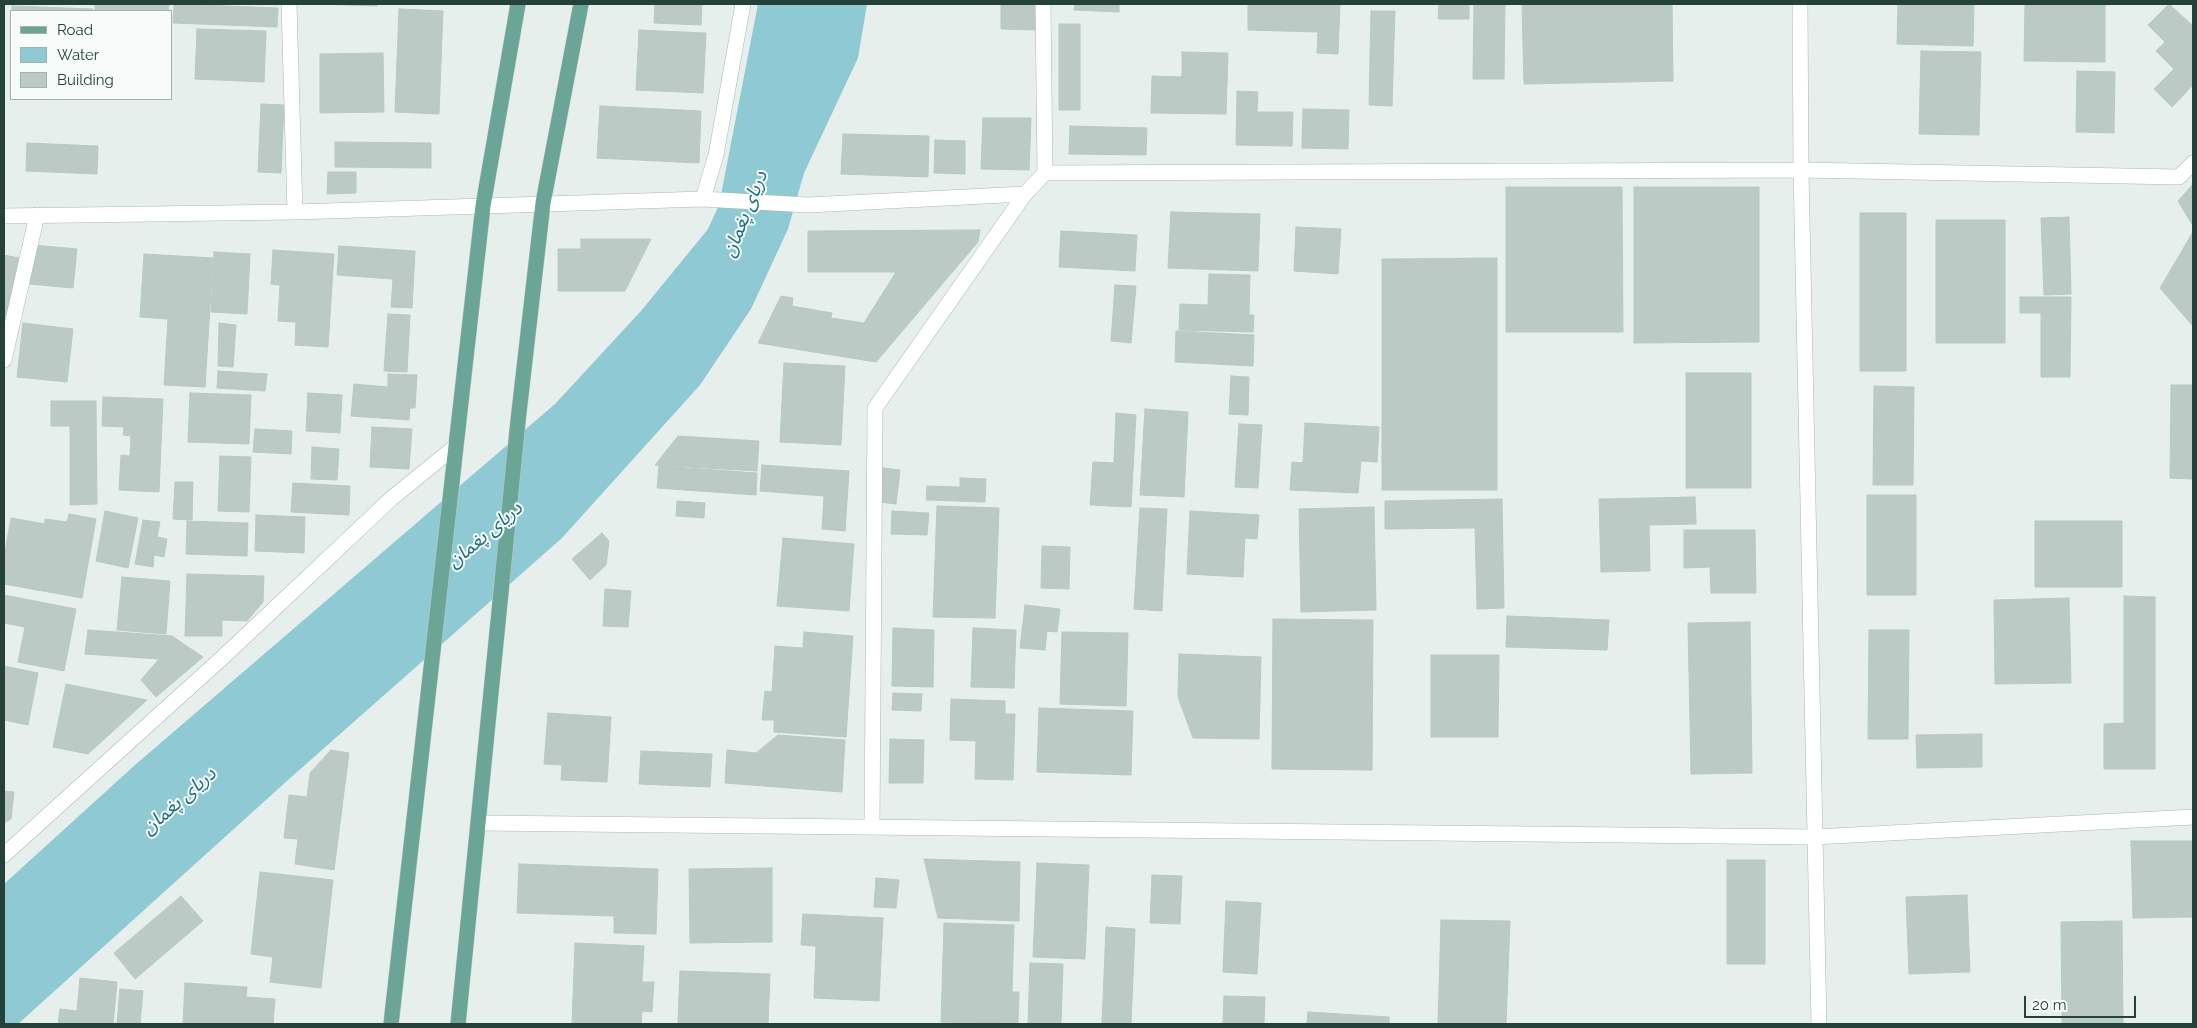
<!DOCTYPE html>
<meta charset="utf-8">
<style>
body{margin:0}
#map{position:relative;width:2197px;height:1028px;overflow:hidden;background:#e6efeb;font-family:Raleway,sans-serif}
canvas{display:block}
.frame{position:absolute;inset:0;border:5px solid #24423a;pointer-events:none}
.legend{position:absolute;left:10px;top:10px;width:162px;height:90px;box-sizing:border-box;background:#f7fbf9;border:1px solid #a3b1ad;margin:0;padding:6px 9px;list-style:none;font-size:15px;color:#24423a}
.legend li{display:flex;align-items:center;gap:10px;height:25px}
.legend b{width:25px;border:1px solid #a3b1ad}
.scale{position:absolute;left:2024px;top:996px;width:112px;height:22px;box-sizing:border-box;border:2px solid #24423a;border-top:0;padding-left:6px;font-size:15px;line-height:18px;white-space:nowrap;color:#24423a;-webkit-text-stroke:4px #f7fbf9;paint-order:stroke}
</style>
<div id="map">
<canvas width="2197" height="1028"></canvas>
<div class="frame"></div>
<ul class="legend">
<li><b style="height:6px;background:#6aa596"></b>Road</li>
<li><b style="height:14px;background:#8ec9d4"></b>Water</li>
<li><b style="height:14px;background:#bbcac4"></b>Building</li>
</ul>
<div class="scale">20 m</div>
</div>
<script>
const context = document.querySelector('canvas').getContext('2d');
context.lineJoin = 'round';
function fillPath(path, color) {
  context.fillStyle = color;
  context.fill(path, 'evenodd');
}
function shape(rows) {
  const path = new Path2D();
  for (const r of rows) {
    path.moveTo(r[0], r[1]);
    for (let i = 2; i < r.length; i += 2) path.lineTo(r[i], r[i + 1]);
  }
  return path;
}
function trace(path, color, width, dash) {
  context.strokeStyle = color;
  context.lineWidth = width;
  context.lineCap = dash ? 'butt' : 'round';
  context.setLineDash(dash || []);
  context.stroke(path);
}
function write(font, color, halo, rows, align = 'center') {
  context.font = font + ' Raleway,"Noto Sans Arabic",sans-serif';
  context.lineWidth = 4;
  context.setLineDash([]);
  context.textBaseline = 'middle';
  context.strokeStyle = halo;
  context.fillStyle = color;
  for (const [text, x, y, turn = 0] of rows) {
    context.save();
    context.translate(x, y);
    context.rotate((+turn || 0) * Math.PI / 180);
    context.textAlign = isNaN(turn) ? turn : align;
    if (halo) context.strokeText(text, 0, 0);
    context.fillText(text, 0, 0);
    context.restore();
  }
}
const water = shape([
 [758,4,867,4,858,58,804,173,788,229,751,309,700,385,562,538,288,780,18,1024,4,1024,4,884,135,765,555,404,641,311,708,229,719,205]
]);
const building = shape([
 [95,4,169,5,168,11,95,11,95,4],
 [174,4,278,8,277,27,173,23,174,4],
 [316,4,377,4,377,6,316,4],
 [655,4,702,4,701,25,654,23,655,4],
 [1001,4,1037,4,1037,30,1001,29,1001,4],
 [1075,4,1119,4,1119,12,1074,10,1075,4],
 [1248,4,1340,4,1338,54,1317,53,1318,32,1248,30,1248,4],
 [1439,4,1469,4,1469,19,1438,19,1439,4],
 [1474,4,1505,4,1504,79,1473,79,1474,4],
 [1522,4,1672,4,1673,81,1524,84,1522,4],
 [1898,4,1974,4,1973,46,1897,44,1898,4],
 [2025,4,2105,4,2105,62,2024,61,2025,4],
 [2169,4,2193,26,2193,85,2172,107,2154,89,2174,69,2156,51,2165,42,2148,25,2169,4],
 [12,6,93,9,93,11,12,11,12,6],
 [399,9,443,11,439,114,395,112,399,9],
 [1371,11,1395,11,1392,106,1369,105,1371,11],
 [1059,24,1080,24,1080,110,1059,110,1059,24],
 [197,29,266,31,264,82,195,79,197,29],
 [639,30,706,33,703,93,636,90,639,30],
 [1921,51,1981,52,1979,135,1919,134,1921,51],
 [1182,52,1228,53,1226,114,1151,113,1152,76,1182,77,1182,52],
 [383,53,384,112,320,113,320,54,383,53],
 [2077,71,2115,72,2114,133,2076,132,2077,71],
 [1237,91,1258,92,1257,112,1293,112,1292,146,1236,145,1237,91],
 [261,104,284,105,281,173,258,172,261,104],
 [600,106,701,111,699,163,597,158,600,106],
 [1303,109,1349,110,1348,149,1302,148,1303,109],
 [983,118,1031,118,1029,170,981,169,983,118],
 [1070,126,1147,128,1146,155,1069,154,1070,126],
 [843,134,929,136,928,177,841,174,843,134],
 [935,140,965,141,965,174,934,173,935,140],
 [335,142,431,143,431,168,335,167,335,142],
 [27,143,98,146,97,174,26,171,27,143],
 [328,172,356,172,356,193,327,194,328,172],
 [2193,184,2193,226,2178,201,2193,184],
 [1506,187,1622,187,1623,332,1506,332,1506,187],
 [1634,187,1759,187,1759,342,1634,343,1634,187],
 [1171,212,1260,214,1258,271,1168,268,1171,212],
 [1860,213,1906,213,1906,371,1860,371,1860,213],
 [2069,217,2071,294,2044,295,2041,218,2069,217],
 [1936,220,2005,220,2005,343,1936,343,1936,220],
 [1296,227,1341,229,1338,274,1294,271,1296,227],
 [980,230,978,242,876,362,758,343,781,296,793,298,792,306,832,313,831,318,864,323,896,272,808,272,808,231,980,230],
 [1061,231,1137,235,1135,271,1059,267,1061,231],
 [2193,232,2193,326,2160,288,2193,232],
 [581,239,651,239,625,291,558,291,558,249,581,249,581,239],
 [33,245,77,249,73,288,30,284,33,245],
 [339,246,415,251,412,308,391,307,393,279,337,275,339,246],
 [273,250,334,254,328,347,295,345,296,322,278,321,280,285,271,284,273,250],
 [214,252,250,254,247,314,211,312,214,252],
 [144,254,213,258,205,387,164,385,168,319,140,317,144,254],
 [4,255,19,258,4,325,4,255],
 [1497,258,1497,490,1382,490,1382,259,1497,258],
 [1209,274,1250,275,1249,315,1254,315,1253,332,1179,330,1180,304,1208,305,1209,274],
 [1115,285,1136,286,1131,343,1111,341,1115,285],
 [2020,297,2071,297,2070,377,2041,377,2041,313,2020,313,2020,297],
 [388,314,410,315,407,372,384,371,388,314],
 [23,323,73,329,67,382,17,377,23,323],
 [219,323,236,325,233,367,218,366,219,323],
 [1176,331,1254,335,1253,366,1175,362,1176,331],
 [784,363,845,366,841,445,780,442,784,363],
 [218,371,267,374,265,391,217,388,218,371],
 [1686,373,1751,373,1751,488,1686,488,1686,373],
 [388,374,417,375,415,408,410,408,409,420,351,416,354,384,388,387,388,374],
 [1231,376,1249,377,1248,415,1229,414,1231,376],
 [2171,385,2193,385,2193,479,2170,478,2171,385],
 [1874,386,1914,387,1913,485,1873,485,1874,386],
 [190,393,251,395,249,444,188,442,190,393],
 [308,393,342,395,340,433,306,431,308,393],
 [103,397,163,399,159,492,119,490,121,455,130,456,131,436,123,435,124,427,102,426,103,397],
 [51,401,96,401,97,504,70,505,70,426,51,426,51,401],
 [1145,409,1188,412,1184,497,1140,495,1145,409],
 [1116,413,1136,415,1131,507,1090,505,1093,462,1114,463,1116,413],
 [1305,423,1379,427,1377,462,1361,461,1358,493,1290,490,1292,462,1303,463,1305,423],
 [1239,424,1262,425,1258,488,1235,487,1239,424],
 [372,427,412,429,409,469,370,467,372,427],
 [255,429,292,431,291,454,253,452,255,429],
 [678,436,759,441,757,471,655,465,678,436],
 [312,447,339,449,337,480,311,479,312,447],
 [220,456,251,457,249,512,218,511,220,456],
 [762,465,849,471,845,531,822,529,824,496,760,491,762,465],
 [659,466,757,473,756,495,657,488,659,466],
 [883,468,900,470,896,504,880,502,883,468],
 [960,478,986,479,985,502,926,500,927,486,960,487,960,478],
 [175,482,193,482,192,520,173,519,175,482],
 [293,483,350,486,349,515,291,512,293,483],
 [1867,495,1916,495,1916,595,1867,595,1867,495],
 [1695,497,1696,524,1649,525,1650,571,1601,572,1599,499,1695,497],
 [1502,499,1504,608,1477,609,1475,528,1385,529,1385,501,1502,499],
 [677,501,705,503,704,518,676,516,677,501],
 [937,506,999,508,995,618,933,617,937,506],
 [1374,507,1376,610,1301,612,1299,509,1374,507],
 [1140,508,1167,509,1162,611,1134,609,1140,508],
 [105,511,138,518,128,568,96,561,105,511],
 [892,511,929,513,927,535,891,534,892,511],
 [1190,511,1259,515,1257,539,1245,538,1243,577,1187,574,1190,511],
 [69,514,96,519,82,598,4,584,4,558,11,518,45,524,45,519,67,522,69,514],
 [256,515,305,517,304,553,255,551,256,515],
 [143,520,160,522,157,537,167,539,164,557,154,555,153,567,135,564,143,520],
 [187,521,248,523,247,556,186,554,187,521],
 [2035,521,2122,521,2122,587,2035,587,2035,521],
 [1684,530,1755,530,1756,593,1711,593,1710,567,1684,568,1684,530],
 [602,533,609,541,606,565,590,580,572,559,602,533],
 [783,538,854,544,849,611,777,606,783,538],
 [1042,546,1070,547,1069,589,1041,588,1042,546],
 [187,574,264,576,263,602,247,621,222,620,222,636,185,636,187,574],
 [122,577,170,581,166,634,117,630,122,577],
 [605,589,631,591,628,627,603,626,605,589],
 [4,595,76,609,64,671,18,662,25,627,4,623,4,595],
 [2124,596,2155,597,2155,769,2104,769,2104,724,2124,723,2124,596],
 [2069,598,2071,683,1995,684,1994,600,2069,598],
 [1025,605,1060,609,1057,632,1047,631,1045,650,1020,648,1025,605],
 [1507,616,1609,620,1607,650,1506,647,1507,616],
 [1273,619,1373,620,1372,770,1272,769,1273,619],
 [1750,622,1752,773,1691,774,1688,623,1750,622],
 [893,628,934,630,933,687,892,686,893,628],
 [973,628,1016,630,1014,688,971,687,973,628],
 [88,630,172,636,203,657,156,697,141,680,159,659,85,654,88,630],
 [1869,630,1909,630,1908,739,1868,739,1869,630],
 [804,632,853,636,846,737,774,732,774,720,762,720,765,691,772,692,775,646,803,648,804,632],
 [1062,632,1128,633,1126,706,1060,704,1062,632],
 [1179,654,1261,657,1259,739,1193,738,1178,697,1179,654],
 [1431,655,1499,655,1498,737,1431,737,1431,655],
 [4,666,38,673,28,725,4,720,4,666],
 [66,684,147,700,88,754,53,747,66,684],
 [893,693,922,694,921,711,892,710,893,693],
 [951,699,1005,701,1005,714,1015,714,1013,780,975,779,976,741,950,740,951,699],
 [1039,708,1133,711,1131,775,1037,772,1039,708],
 [548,713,611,717,607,782,561,780,562,765,544,764,548,713],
 [1982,734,1982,767,1917,768,1916,735,1982,734],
 [778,735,845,740,842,792,725,783,727,750,756,753,778,735],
 [890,739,924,740,923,783,889,783,890,739],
 [331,750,349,753,334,870,295,864,298,839,284,838,289,795,307,797,310,773,331,750],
 [641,751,712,754,710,787,639,784,641,751],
 [4,791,14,792,11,819,4,823,4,791],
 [2131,841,2193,841,2193,917,2133,918,2131,841],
 [924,859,1020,862,1019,921,938,918,924,859],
 [1727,860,1765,860,1765,964,1727,964,1727,860],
 [1037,863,1089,865,1085,959,1033,957,1037,863],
 [519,864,658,869,656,934,614,933,614,916,517,913,519,864],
 [772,868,772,942,690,943,689,869,772,868],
 [260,872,333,880,321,988,270,982,273,957,251,954,260,872],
 [1152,875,1182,876,1180,924,1150,923,1152,875],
 [876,878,899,880,896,908,874,907,876,878],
 [1967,895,1970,972,1909,974,1906,897,1967,895],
 [181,896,203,921,135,979,114,953,181,896],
 [1226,901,1261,903,1257,974,1223,972,1226,901],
 [803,914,883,918,879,1001,814,998,816,946,801,945,803,914],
 [1441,920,1510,921,1506,1024,1438,1024,1441,920],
 [2122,921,2123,1024,2062,1024,2061,922,2122,921],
 [944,923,1014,925,1012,992,1019,992,1018,1024,941,1022,944,923],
 [1106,927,1135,929,1131,1024,1102,1024,1106,927],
 [575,943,644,946,642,982,654,982,652,1012,642,1011,641,1024,572,1024,575,943],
 [1030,963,1063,964,1061,1024,1028,1024,1030,963],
 [680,971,770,974,768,1024,678,1024,680,971],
 [80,978,117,982,113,1024,58,1024,60,1009,77,1011,80,978],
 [185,983,247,987,246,997,275,999,273,1024,183,1024,185,983],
 [120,989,143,991,140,1024,117,1024,120,989],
 [1224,996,1265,997,1264,1024,1223,1024,1224,996],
 [1308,1012,1389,1017,1389,1024,1307,1024,1308,1012]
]);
const minor = shape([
 [289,4,295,212],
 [1043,4,1045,173],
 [1800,4,1801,170,1819,1024],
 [703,199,716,155,743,4],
 [4,216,295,212,703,199,808,205,1025,194,1045,173,1801,170,2179,177,2193,163],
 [4,360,37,215],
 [479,823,1814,837,2193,817],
 [872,826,875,408,1025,194],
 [4,855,222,658,392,498,456,446]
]);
const major = shape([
 [391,1024,483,206,518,4],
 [458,1024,518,421,543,203,581,4]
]);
const waterNames = [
 ["دریای پغمان",745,214,-68],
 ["دریای پغمان",485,535,-40],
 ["دریای پغمان",179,801,-41]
];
fillPath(water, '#8ec9d4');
fillPath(building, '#bbcac4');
trace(building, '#b8c9c2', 1);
trace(minor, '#a8b8b2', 16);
trace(major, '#c2cac8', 16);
trace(minor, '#fff', 15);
trace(major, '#6aa596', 15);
write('italic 19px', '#1c6f80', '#f7fbf9', waterNames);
</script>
